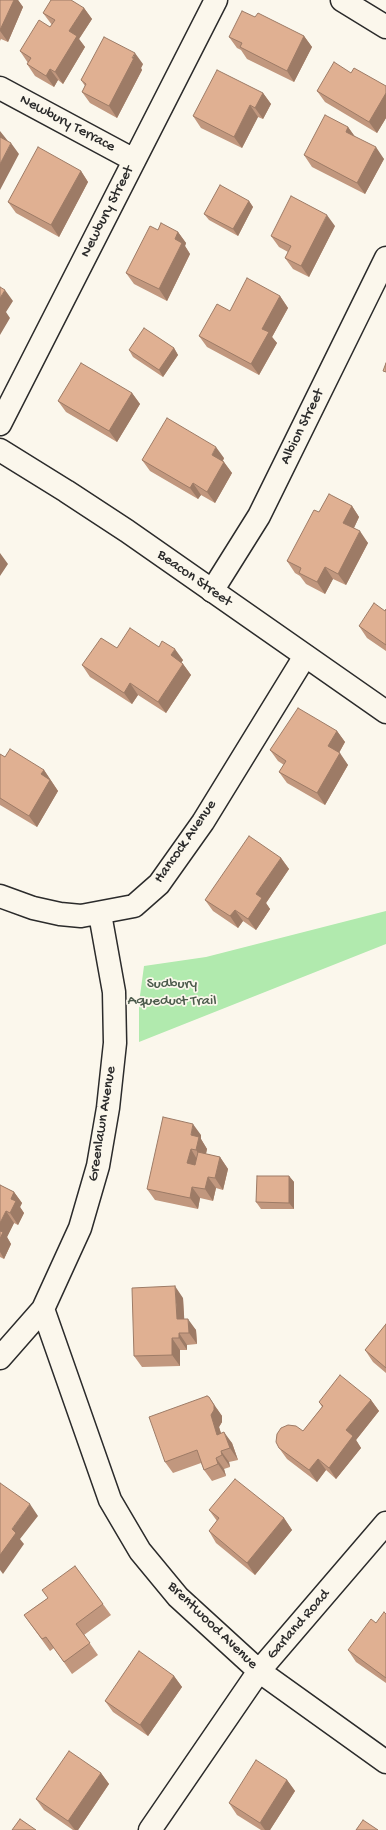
<!DOCTYPE html>
<style>
body{margin:0}
canvas{display:block;background:#fbf7ec}
</style>
<canvas width="386" height="1830"></canvas>
<script>
const context = document.querySelector('canvas').getContext('2d');
context.lineJoin = 'round';
function fillPath(path, color) {
  context.fillStyle = color;
  context.fill(path, 'evenodd');
}
function shape(rows) {
  const path = new Path2D();
  for (const r of rows) {
    path.moveTo(r[0], r[1]);
    for (let i = 2; i < r.length; i += 2) path.lineTo(r[i], r[i + 1]);
  }
  return path;
}
function trace(path, color, width, dash) {
  context.strokeStyle = color;
  context.lineWidth = width;
  context.lineCap = dash ? 'butt' : 'round';
  context.setLineDash(dash || []);
  context.stroke(path);
}
function write(font, color, halo, rows, align = 'center') {
  context.font = font + ' "Gochi Hand",sans-serif';
  context.lineWidth = 3.5;
  context.setLineDash([]);
  context.textBaseline = 'middle';
  context.strokeStyle = halo;
  context.fillStyle = color;
  for (const [text, x, y, turn = 0] of rows) {
    context.save();
    context.translate(x, y);
    context.rotate((+turn || 0) * Math.PI / 180);
    context.textAlign = isNaN(turn) ? turn : align;
    if (halo) context.strokeText(text, 0, 0);
    context.fillText(text, 0, 0);
    context.restore();
  }
}
const green = shape([
 [386,911,386,944,139,1042,139,1003,144,966,206,957]
]);
const street = shape([
 [342,0,386,27],
 [0,88,134,160],
 [0,424,216,0],
 [212,591,259,516,386,258],
 [0,896,33,908,60,914,81,916,134,906,159,884,203,822,305,656],
 [43,1309,110,1500,140,1551,178,1597,259,1671,386,1762],
 [0,1358,43,1309,80,1228,98,1166,108,1108,115,1043,114,992,100,914],
 [150,1830,259,1671,386,1523]
]);
const secondary = shape([
 [0,450,66,491,127,531,386,712]
]);
const wall = shape([
 [0,0,18,0,23,7,8,42,1,39,0,41],
 [84,8,92,19,79,39,85,47,63,84,58,80,54,87,35,76,27,64,28,63,20,51,50,27,52,25,43,13],
 [255,17,304,36,312,47,294,82,247,59,241,50,237,48,229,37],
 [143,64,141,68,142,70,117,118,90,103,82,92,85,86,81,80],
 [351,73,386,86,386,118,377,133,325,102,317,91],
 [263,93,271,104,263,119,258,117,242,148,201,128,193,116],
 [348,127,355,137,384,159,365,194,312,167,304,155],
 [81,171,88,182,59,237,16,213,8,202],
 [249,201,253,207,238,236,209,220,204,214],
 [335,226,309,277,293,269,285,258,288,252,279,247,271,236],
 [158,230,178,232,186,243,185,246,190,254,167,301,134,284,126,273],
 [280,296,288,308,272,337,277,343,259,375,207,347,199,336,230,311],
 [174,348,178,355,163,377,133,357,129,350],
 [132,393,140,404,117,442,66,412,58,401],
 [224,458,223,461,232,473,215,503,201,495,198,499,150,471,142,460],
 [352,506,359,517,354,528,368,543,346,585,333,579,325,594,306,584,300,576,295,573,287,561,319,512],
 [386,609,386,651,367,638,359,626,385,611],
 [159,647,183,660,181,663,183,664,191,675,166,713,138,695,132,704,90,677,82,665,117,648],
 [337,731,345,742,339,753,348,765,325,805,287,783,279,772,284,765,278,761,270,750],
 [0,754,5,757,44,770,58,791,37,827,0,805],
 [281,858,289,869,266,903,270,909,256,930,243,921,238,928,213,911,205,900],
 [201,1135,201,1139,207,1149,206,1154,220,1157,228,1169,223,1190,216,1188,213,1201,200,1198,198,1209,155,1200,147,1189],
 [289,1176,294,1182,294,1209,261,1209,256,1202],
 [0,1185,14,1192,22,1203,20,1207,24,1213,18,1225,14,1223,7,1237,11,1244,4,1259,0,1257],
 [183,1298,184,1319,196,1330,197,1344,187,1345,187,1350,180,1350,180,1366,142,1367,134,1356],
 [386,1324,386,1373,373,1362,365,1350],
 [371,1400,379,1411,356,1440,361,1448,336,1479,326,1470,317,1482,287,1459,279,1448,303,1431,322,1407,319,1402],
 [217,1409,222,1416,222,1422,219,1427,221,1433,232,1443,238,1460,229,1462,230,1467,224,1469,226,1476,212,1481,204,1470,201,1463,173,1473,165,1462],
 [209,1510,284,1518,292,1530,255,1575,216,1543,209,1531,217,1521],
 [75,1566,111,1615,84,1635,98,1655,72,1674,54,1648,50,1651,24,1615,48,1598],
 [386,1614,386,1683,356,1662,348,1650],
 [174,1676,182,1687,148,1736,113,1712,105,1701],
 [101,1773,109,1784,78,1830,73,1830,44,1810,36,1799],
 [287,1780,295,1791,270,1830,261,1830,237,1815,229,1803]
]);
const shadedWall = shape([
 [14,0,18,0,23,7,8,42,0,31,0,30],
 [84,8,92,19,79,39,85,47,63,84,55,72,69,31],
 [304,36,312,47,294,82,287,71],
 [135,53,143,64,141,68,142,70,117,118,109,106],
 [50,69,58,80,54,87,46,76],
 [263,93,271,104,263,119,255,108],
 [386,93,386,118,377,133,369,122],
 [250,105,258,117,242,148,234,137],
 [348,127,356,138,346,132],
 [0,131,8,141,0,139],
 [11,143,19,154,0,190,0,164],
 [376,147,384,159,365,194,357,183],
 [81,171,88,182,59,237,51,225],
 [249,201,253,207,238,236,233,229],
 [327,215,335,226,309,277,301,266],
 [178,232,186,243,185,246,190,254,167,301,159,289,175,239],
 [5,290,13,301,6,312,10,318,0,335,0,298],
 [280,296,288,308,272,337,277,343,259,375,251,364,262,329],
 [174,348,178,355,163,377,159,370],
 [132,393,140,404,117,442,109,431],
 [216,447,224,458,220,466,212,455],
 [224,462,232,473,215,503,207,492],
 [193,483,201,495,198,499,190,488],
 [352,506,359,517,351,534,343,523],
 [360,531,368,543,346,585,338,574],
 [0,553,8,564,0,576],
 [325,567,333,579,325,594,317,582],
 [175,649,183,660,179,667,171,655],
 [183,664,191,675,166,713,158,702],
 [130,683,138,695,132,704,124,693],
 [337,731,345,742,336,758,328,746],
 [340,753,348,765,325,805,317,793],
 [44,770,58,791,37,827,29,816,41,774],
 [281,858,289,869,266,903,270,909,256,930,248,919,256,894],
 [235,910,243,921,238,928,230,916],
 [193,1124,201,1135,201,1139,207,1149,204,1162,196,1150,191,1135],
 [191,1149,198,1161,195,1175,187,1163],
 [220,1157,228,1169,223,1190,215,1178],
 [289,1176,294,1182,294,1209,289,1203],
 [208,1177,216,1188,213,1201,205,1189],
 [192,1187,200,1198,198,1209,190,1198],
 [14,1192,22,1203,20,1207,24,1213,18,1225,10,1213,11,1199],
 [6,1211,14,1223,7,1237,11,1244,4,1259,0,1252,0,1223],
 [175,1286,183,1298,185,1331,177,1319],
 [188,1319,196,1330,197,1344,189,1333],
 [179,1333,187,1345,187,1350,179,1338],
 [172,1338,180,1350,180,1366,172,1355],
 [209,1397,222,1416,222,1422,219,1427,225,1446,217,1435,211,1415],
 [371,1400,379,1411,356,1440,361,1448,336,1479,329,1468,346,1430],
 [224,1432,232,1443,238,1460,230,1448],
 [221,1451,229,1462,230,1467,222,1455],
 [216,1458,224,1469,226,1476,218,1464],
 [318,1459,326,1470,317,1482,309,1470],
 [30,1504,38,1516,20,1539,24,1544,3,1574,0,1570,0,1555,12,1529],
 [284,1518,292,1530,255,1575,247,1563],
 [174,1676,182,1687,148,1736,140,1725],
 [101,1773,109,1784,78,1830,75,1830,68,1821],
 [287,1780,295,1791,270,1830,265,1830,260,1823]
]);
const building = shape([
 [0,0,14,0,0,30,0,0],
 [51,0,71,0,84,8,69,31,77,36,55,72,50,69,46,76,27,64,31,58,20,51,39,20,50,27,55,20,43,13,51,0],
 [242,11,255,17,258,13,304,36,287,71,240,47,242,43,229,37,242,11],
 [104,37,135,53,132,58,134,58,109,106,82,92,86,84,81,80,104,37],
 [334,62,351,73,354,68,386,86,386,93,369,122,317,91,334,62],
 [217,70,263,93,255,108,250,105,234,137,193,116,217,70],
 [325,115,348,127,346,132,376,147,357,183,304,155,325,115],
 [0,137,11,143,0,164,0,137],
 [38,147,81,171,51,225,8,202,38,147],
 [220,185,249,201,233,229,204,214,220,185],
 [291,196,327,215,301,266,285,258,291,246,271,236,291,196],
 [161,223,178,232,175,239,182,243,159,289,126,273,150,226,158,230,161,223],
 [247,278,280,296,262,329,269,332,251,364,199,336,217,304,230,311,247,278],
 [0,287,5,290,0,298,0,287],
 [144,328,174,348,159,370,129,350,144,328],
 [81,363,132,393,109,431,58,401,81,363],
 [386,363,386,372,383,371,386,363],
 [167,418,216,447,212,455,224,462,207,492,193,483,190,488,142,460,167,418],
 [329,494,352,506,343,523,360,531,338,574,325,567,317,582,299,573,301,568,287,561,314,510,319,512,329,494],
 [374,603,385,611,386,609,386,645,359,626,374,603],
 [130,628,159,647,162,641,175,649,171,655,183,664,158,702,130,683,124,693,82,665,101,638,117,648,130,628],
 [298,708,337,731,328,746,340,753,317,793,279,772,286,761,270,750,298,708],
 [10,749,44,770,41,774,50,780,29,816,0,798,0,754,5,757,10,749],
 [249,836,281,858,256,894,262,898,248,919,235,910,230,916,205,900,249,836],
 [163,1117,193,1124,191,1135,199,1137,196,1150,191,1149,187,1163,195,1165,198,1152,220,1157,215,1178,208,1177,205,1189,192,1187,190,1198,147,1189,163,1117],
 [257,1176,289,1176,289,1203,256,1202,257,1176],
 [0,1185,14,1192,11,1199,16,1201,10,1213,6,1211,0,1223,0,1185],
 [0,1231,3,1232,0,1239,0,1231],
 [175,1286,177,1319,188,1319,189,1333,179,1333,179,1338,172,1338,172,1355,134,1356,132,1288,175,1286],
 [386,1324,386,1368,365,1350,386,1324],
 [340,1375,371,1400,346,1430,353,1436,329,1468,318,1459,309,1470,279,1448,276,1442,277,1434,281,1428,288,1425,296,1426,303,1431,323,1406,319,1402,340,1375],
 [207,1396,209,1397,214,1405,214,1410,211,1415,217,1435,224,1432,230,1448,221,1451,222,1455,216,1458,218,1464,204,1470,197,1450,165,1462,149,1417,207,1396],
 [235,1479,284,1518,247,1563,209,1531,219,1518,209,1510,235,1479],
 [0,1483,30,1504,12,1529,16,1533,0,1555,0,1483],
 [75,1566,103,1604,76,1624,90,1643,64,1662,46,1637,42,1639,24,1615,48,1598,42,1590,75,1566],
 [384,1612,386,1614,386,1678,348,1650,371,1619,376,1623,384,1612],
 [139,1651,174,1676,140,1725,105,1701,139,1651],
 [69,1751,101,1773,68,1821,36,1799,69,1751],
 [256,1760,287,1780,260,1823,229,1803,256,1760],
 [20,1819,36,1830,12,1830,20,1819],
 [363,1820,378,1830,356,1830,363,1820]
]);
const streetNames = [
 ["Newbury Terrace",67,124,28],
 ["Newbury Street",108,212,-63],
 ["Albion Street",303,427,-64],
 ["Beacon Street",194,579,35],
 ["Hancock Avenue",186,842,-55],
 ["Greenlawn Avenue",103,1124,-81],
 ["Garland Road",299,1625,-49],
 ["Brentwood Avenue",212,1626,44]
];
const parkNames = [
 ["Sudbury",172,985],
 ["Aqueduct Trail",172,1002]
];
fillPath(green, '#b1eaae');
trace(street, '#2b2b2b', 25);
trace(secondary, '#2b2b2b', 25);
trace(street, '#fbf7ec', 22);
trace(secondary, '#fbf7ec', 22);
fillPath(wall, '#c1977e');
fillPath(shadedWall, '#9d7b66');
fillPath(building, '#e0b092');
trace(building, '#9d7b66', 1);
write('15px', '#2b2b2b', '#fbf7ec', streetNames);
write('15px', '#4c5b4c', '#fbf7ec', parkNames);
</script>
